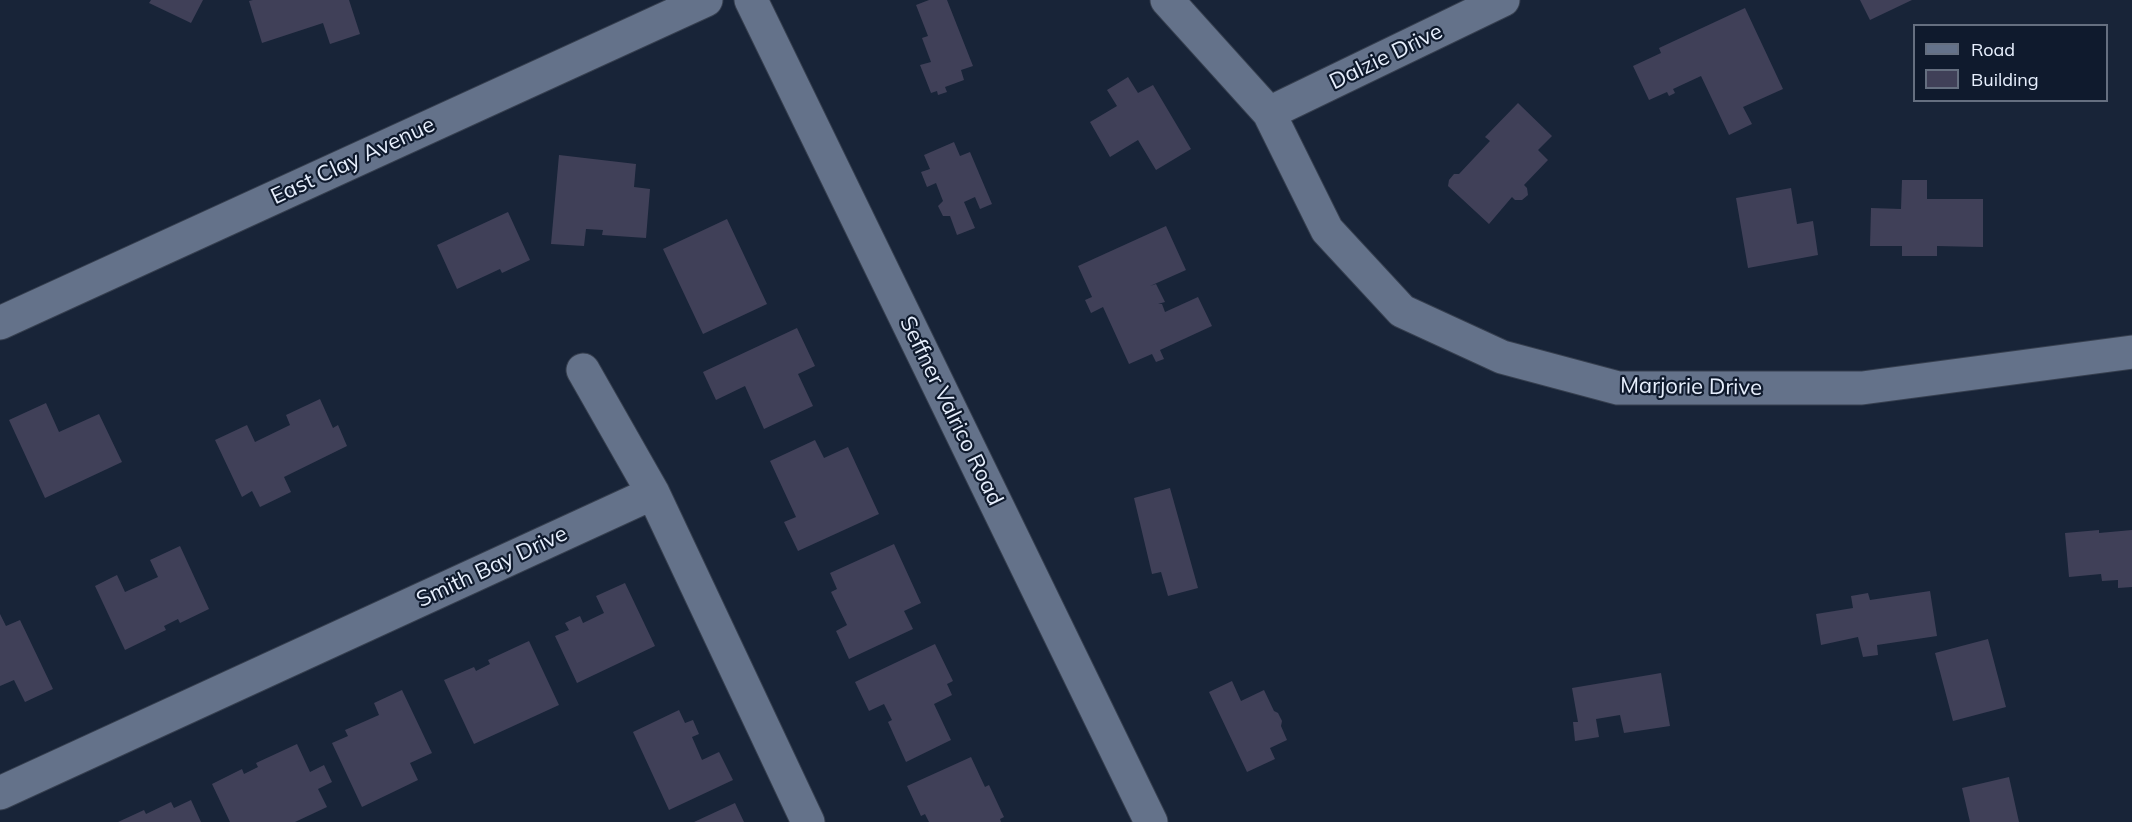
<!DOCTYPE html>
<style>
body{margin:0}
#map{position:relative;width:2132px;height:822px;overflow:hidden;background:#182438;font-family:Mulish,sans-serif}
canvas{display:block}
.legend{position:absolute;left:1913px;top:24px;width:195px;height:78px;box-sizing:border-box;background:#0f1a2d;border:2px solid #656f80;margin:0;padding:8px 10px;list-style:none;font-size:18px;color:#e7effd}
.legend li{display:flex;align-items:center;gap:12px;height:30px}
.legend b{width:30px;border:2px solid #656f80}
</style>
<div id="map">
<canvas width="2132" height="822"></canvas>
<ul class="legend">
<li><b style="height:8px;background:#64728a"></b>Road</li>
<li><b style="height:16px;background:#404058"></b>Building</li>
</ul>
</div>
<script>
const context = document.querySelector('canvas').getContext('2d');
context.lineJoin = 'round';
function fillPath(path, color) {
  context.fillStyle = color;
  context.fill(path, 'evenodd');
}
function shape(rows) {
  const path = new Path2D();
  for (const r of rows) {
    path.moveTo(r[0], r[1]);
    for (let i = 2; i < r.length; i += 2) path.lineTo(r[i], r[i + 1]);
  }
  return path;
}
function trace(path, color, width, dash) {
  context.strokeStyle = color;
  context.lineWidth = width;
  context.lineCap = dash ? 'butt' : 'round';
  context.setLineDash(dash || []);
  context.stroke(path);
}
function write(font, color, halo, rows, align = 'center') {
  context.font = font + ' Mulish,sans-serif';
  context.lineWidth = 4.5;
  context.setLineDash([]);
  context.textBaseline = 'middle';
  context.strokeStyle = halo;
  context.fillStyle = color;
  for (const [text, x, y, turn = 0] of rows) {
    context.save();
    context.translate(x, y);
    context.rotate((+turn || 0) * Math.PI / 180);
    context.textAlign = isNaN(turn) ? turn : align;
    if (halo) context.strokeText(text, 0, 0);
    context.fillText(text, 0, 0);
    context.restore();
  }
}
const building = shape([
 [151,0,203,0,191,23,149,3],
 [253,0,349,0,360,34,330,44,323,23,262,43,249,1],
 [929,0,947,0,973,66,961,70,964,80,945,87,947,92,938,95,937,91,931,93,920,65,931,62,922,38,928,36,916,5],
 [1860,0,1912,0,1870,20],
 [1745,8,1783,89,1743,107,1752,124,1729,135,1701,76,1673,89,1675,93,1669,96,1667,92,1649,100,1633,66,1661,53,1659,48],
 [1128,77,1138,93,1153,85,1191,149,1156,170,1138,140,1110,157,1090,122,1117,106,1107,90],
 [1518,103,1552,136,1538,150,1548,160,1524,185,1527,188,1528,195,1522,200,1515,200,1512,197,1489,224,1448,186,1449,180,1454,174,1459,174,1490,141,1485,137],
 [954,142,960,156,970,152,992,204,980,209,975,197,964,202,975,228,957,235,950,216,943,216,938,206,943,201,936,183,927,187,921,172,930,169,924,155],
 [559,155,636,164,634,187,650,189,646,238,602,235,603,230,586,229,584,246,551,244],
 [1902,180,1927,180,1927,199,1983,199,1983,247,1937,246,1937,256,1902,256,1902,246,1870,246,1871,208,1901,209],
 [1791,188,1797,224,1813,221,1818,255,1748,268,1736,198],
 [508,212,530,260,502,273,500,269,457,289,437,245],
 [727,219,767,304,703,334,663,249],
 [1166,226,1186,270,1150,286,1156,284,1165,302,1158,304,1162,304,1165,312,1198,297,1212,326,1160,350,1164,359,1156,362,1152,354,1129,364,1103,307,1091,313,1085,300,1092,297,1078,266],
 [797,328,815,366,798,374,813,406,764,429,745,386,716,400,703,372],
 [320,399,333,428,338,425,347,446,284,477,291,492,260,507,252,491,242,497,215,440,247,425,255,442,290,425,286,415],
 [46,403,59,432,99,414,122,462,45,498,9,420],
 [815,440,824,458,848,447,879,514,798,551,784,522,796,517,770,461],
 [1170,488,1198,588,1168,596,1161,572,1152,574,1134,498],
 [2099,530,2099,533,2132,530,2132,587,2118,588,2118,580,2102,581,2101,574,2069,577,2065,533],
 [894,544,921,603,904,611,913,629,849,659,836,631,847,625,831,592,837,589,830,573],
 [180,546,209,609,180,623,178,619,164,626,166,630,125,650,95,586,117,575,125,592,158,577,150,560],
 [625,583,655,646,577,683,555,636,569,630,565,623,580,616,583,623,604,613,596,596],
 [1930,591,1937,636,1877,645,1878,655,1863,657,1858,637,1821,645,1816,614,1853,608,1851,596,1868,593,1870,600],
 [0,614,6,626,20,620,53,689,25,702,14,680,0,686],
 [1988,639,2006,707,1953,721,1935,653],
 [529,641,559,705,474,744,444,680,474,667,476,671,490,664,488,660],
 [935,644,953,681,947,684,952,695,934,704,951,740,906,762,888,722,892,720,884,704,869,711,855,682],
 [1661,673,1670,726,1624,733,1620,715,1596,719,1599,737,1575,741,1573,722,1578,722,1572,688],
 [1232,681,1241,701,1264,690,1274,711,1278,713,1282,721,1281,726,1287,740,1270,748,1275,759,1247,772,1209,692],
 [402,690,432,753,410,763,418,780,362,807,332,743,348,736,345,730,379,715,374,703],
 [679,710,685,723,693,720,699,734,692,737,702,760,719,752,733,780,669,810,633,732],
 [297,744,310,772,324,765,332,782,318,789,327,807,295,822,230,822,212,784,242,769,244,774,258,767,256,763],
 [971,757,985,787,989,785,1004,817,1000,819,1001,822,929,822,925,814,921,816,907,786],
 [2009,777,2019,822,1970,822,1962,788],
 [191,800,201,822,118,822,144,810,146,814,171,802,174,808],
 [735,803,744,822,694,822]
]);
const street = shape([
 [1167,0,1269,113,1327,230,1402,311,1502,357,1618,388,1862,388,2132,352],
 [1269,113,1503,0],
 [583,370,653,493,808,822],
 [0,793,653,493]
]);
const secondary = shape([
 [751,0,1151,822],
 [0,323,706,0]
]);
const streetNames = [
 ["Dalzie Drive",1386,57,-26],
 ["East Clay Avenue",353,161,-25],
 ["Marjorie Drive",1691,387,1],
 ["Seffner Valrico Road",951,411,64],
 ["Smith Bay Drive",492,567,-25]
];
fillPath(building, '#404058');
trace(street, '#363f4f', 35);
trace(secondary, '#363f4f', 35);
trace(street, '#64728a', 33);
trace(secondary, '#64728a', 33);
write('22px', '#e7effd', '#0f1a2d', streetNames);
</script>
